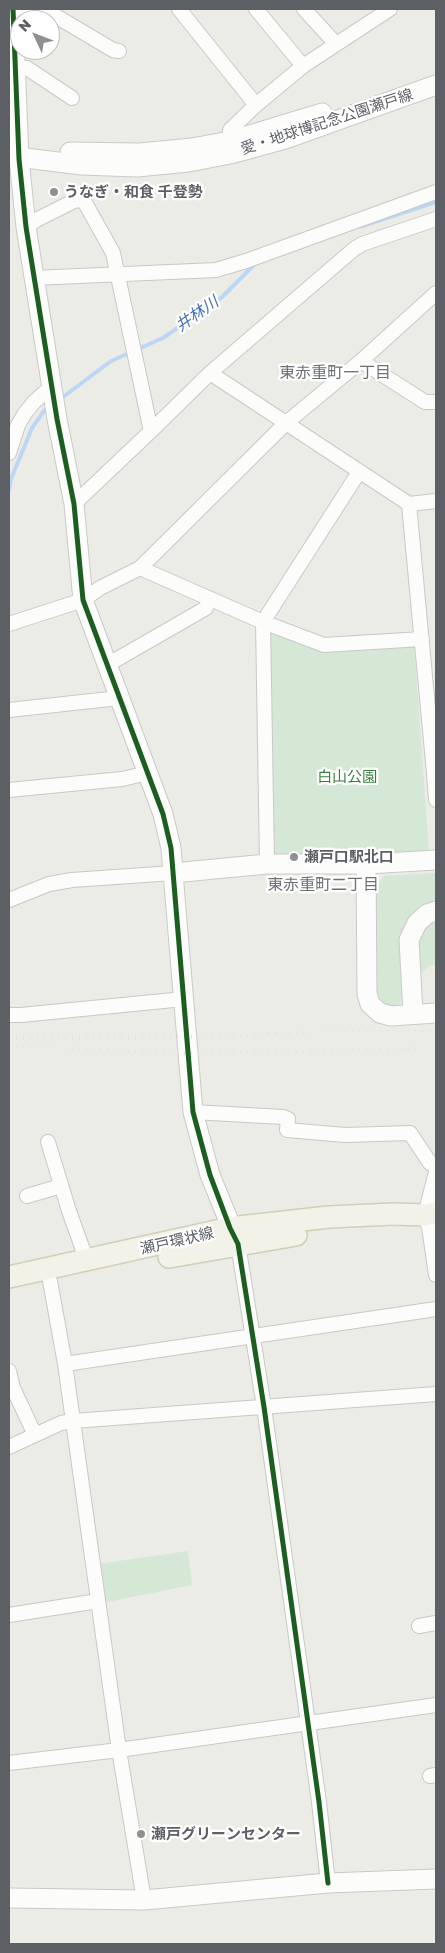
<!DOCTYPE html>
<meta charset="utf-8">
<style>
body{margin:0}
#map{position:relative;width:445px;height:1953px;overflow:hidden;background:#ecece7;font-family:"Golos Text",sans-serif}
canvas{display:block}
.frame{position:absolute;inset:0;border:10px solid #5c5f64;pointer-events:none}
.north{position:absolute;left:10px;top:10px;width:50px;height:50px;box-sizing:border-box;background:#fff;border:1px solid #bebfc1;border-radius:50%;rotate:313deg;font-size:14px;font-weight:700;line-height:20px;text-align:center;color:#5c5f64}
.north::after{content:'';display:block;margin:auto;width:18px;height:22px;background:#8e9092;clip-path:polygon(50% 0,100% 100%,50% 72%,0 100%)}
</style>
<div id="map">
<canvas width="445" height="1953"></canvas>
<div class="frame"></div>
<div class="north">N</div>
</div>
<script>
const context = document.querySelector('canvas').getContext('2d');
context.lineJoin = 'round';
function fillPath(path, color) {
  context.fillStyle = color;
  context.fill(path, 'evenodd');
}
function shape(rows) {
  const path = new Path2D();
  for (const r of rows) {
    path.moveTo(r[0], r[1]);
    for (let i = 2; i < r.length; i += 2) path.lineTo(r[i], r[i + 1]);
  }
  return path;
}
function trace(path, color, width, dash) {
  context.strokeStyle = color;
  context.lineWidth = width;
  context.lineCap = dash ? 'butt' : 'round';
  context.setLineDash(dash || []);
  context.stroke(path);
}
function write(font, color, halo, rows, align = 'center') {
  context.font = font + ' "Golos Text","Noto Sans JP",sans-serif';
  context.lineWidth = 4.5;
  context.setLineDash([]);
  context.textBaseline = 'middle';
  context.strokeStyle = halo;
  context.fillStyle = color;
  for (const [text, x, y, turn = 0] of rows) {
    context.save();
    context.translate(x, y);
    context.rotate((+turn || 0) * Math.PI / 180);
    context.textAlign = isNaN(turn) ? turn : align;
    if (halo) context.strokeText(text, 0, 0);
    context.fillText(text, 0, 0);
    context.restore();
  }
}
const green = shape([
 [267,629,319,651,414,643,429,851,272,856],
 [436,873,436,904,417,914,403,997,396,1010,374,1005,374,888,384,876],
 [436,917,436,965,430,965,421,974,419,973,417,937,428,920],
 [188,1551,192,1585,102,1603,97,1564]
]);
const stream = shape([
 [362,226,436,202],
 [59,400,111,361,163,338,222,297,257,262],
 [9,490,11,479,32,428,44,411,49,407]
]);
const street = shape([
 [44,9,113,50,119,51],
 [179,9,256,105],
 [256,9,303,66],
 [304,9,336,44],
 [14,17,30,13,35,9],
 [16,70,27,68,72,98],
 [230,148,230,130,256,105,303,66,390,9],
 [26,227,38,219,76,200,84,201,113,253,151,431,210,373,286,423,361,361,425,402,436,402],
 [33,278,216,270,246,261,436,192],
 [361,361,436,293],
 [210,373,354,249,362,244,436,219],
 [9,453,18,425,25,413,34,402,52,386],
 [74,504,151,431],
 [140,568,263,622,324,645,422,639],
 [9,624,83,600,100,588,140,568,286,423,409,504],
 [107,665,206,608,209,598],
 [9,710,119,698],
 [434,773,409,504,436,501],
 [436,773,434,773,436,800],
 [9,790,122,779,148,773],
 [267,864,263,622,359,472],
 [9,900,49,884,72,880,173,873],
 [9,1015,21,1015,184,999],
 [193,1112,283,1117,288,1119,287,1130,345,1135,410,1133,430,1163,436,1167],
 [48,1142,69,1211,87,1261],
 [436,1172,425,1215,429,1227,436,1275],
 [27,1196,61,1186],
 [238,1244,264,1407,319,1802,328,1883],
 [50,1281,65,1364,119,1750,144,1900],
 [65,1364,436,1309],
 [9,1371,13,1388,35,1435],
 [9,1447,61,1423,73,1421,436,1394],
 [9,1615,98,1601],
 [419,1626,436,1623],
 [9,1763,119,1750,436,1705],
 [430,1776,436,1775]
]);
const secondary = shape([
 [13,9,19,159,26,227,57,419,74,504,83,600,163,814,171,848,173,873,193,1112,210,1175,237,1241],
 [70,152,140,153,192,148,230,141,322,113],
 [9,156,82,165,137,167,189,162,230,154,285,139,436,85],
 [366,864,367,994,370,1004,380,1013,391,1016,436,1013],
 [173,873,267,864,366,864,436,860],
 [413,1013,409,940,417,923,427,914,436,911],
 [9,1898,144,1900,328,1883,436,1879]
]);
const primary = shape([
 [169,1257,296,1235],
 [9,1277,230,1228,329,1217,393,1214,425,1215,436,1213]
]);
const rail = shape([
 [9,1038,197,1037,344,1031,436,1031],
 [9,1046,199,1054,436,1048]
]);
const cycleway = shape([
 [13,9,19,159,26,227,57,419,74,504,83,600,163,814,171,848,193,1112,210,1175,230,1228,238,1244,264,1407,319,1802,328,1883]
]);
const markers = [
 [54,192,5,"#8e9092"],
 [294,857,5,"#8e9092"],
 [141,1834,5,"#8e9092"]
];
const streetNames = [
 ["愛・地球博記念公園瀬戸線",327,122,-18],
 ["瀬戸環状線",177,1241,-13]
];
const poiNames = [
 ["うなぎ・和食 千登勢",64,192],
 ["瀬戸口駅北口",304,857],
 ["瀬戸グリーンセンター",151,1834]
];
const parkNames = [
 ["白山公園",347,777]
];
const waterNames = [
 ["井林川",197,314,-35]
];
const neighbourhoodNames = [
 ["東赤重町一丁目",335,373],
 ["東赤重町二丁目",323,885]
];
fillPath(green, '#d5e8d5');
trace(stream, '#bcd7f5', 4);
trace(street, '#c8c8c8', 16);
trace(secondary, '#c9c9c9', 21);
trace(primary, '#d3ceb6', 24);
trace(street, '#fcfcfb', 14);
trace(secondary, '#fcfcfb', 19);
trace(primary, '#f2f2e8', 21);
trace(rail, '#e3e4e3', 4, [1, 6]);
trace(cycleway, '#1b5e20', 5);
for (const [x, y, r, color] of markers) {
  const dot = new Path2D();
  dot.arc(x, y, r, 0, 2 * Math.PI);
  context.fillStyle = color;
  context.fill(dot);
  trace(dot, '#fff', 2);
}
write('15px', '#5c5f64', '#fff', streetNames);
write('bold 15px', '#5c5f64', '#fff', poiNames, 'left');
write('15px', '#388042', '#fff', parkNames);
write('italic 16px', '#4772b5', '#fff', waterNames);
write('16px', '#6d7176', '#fff', neighbourhoodNames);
</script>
